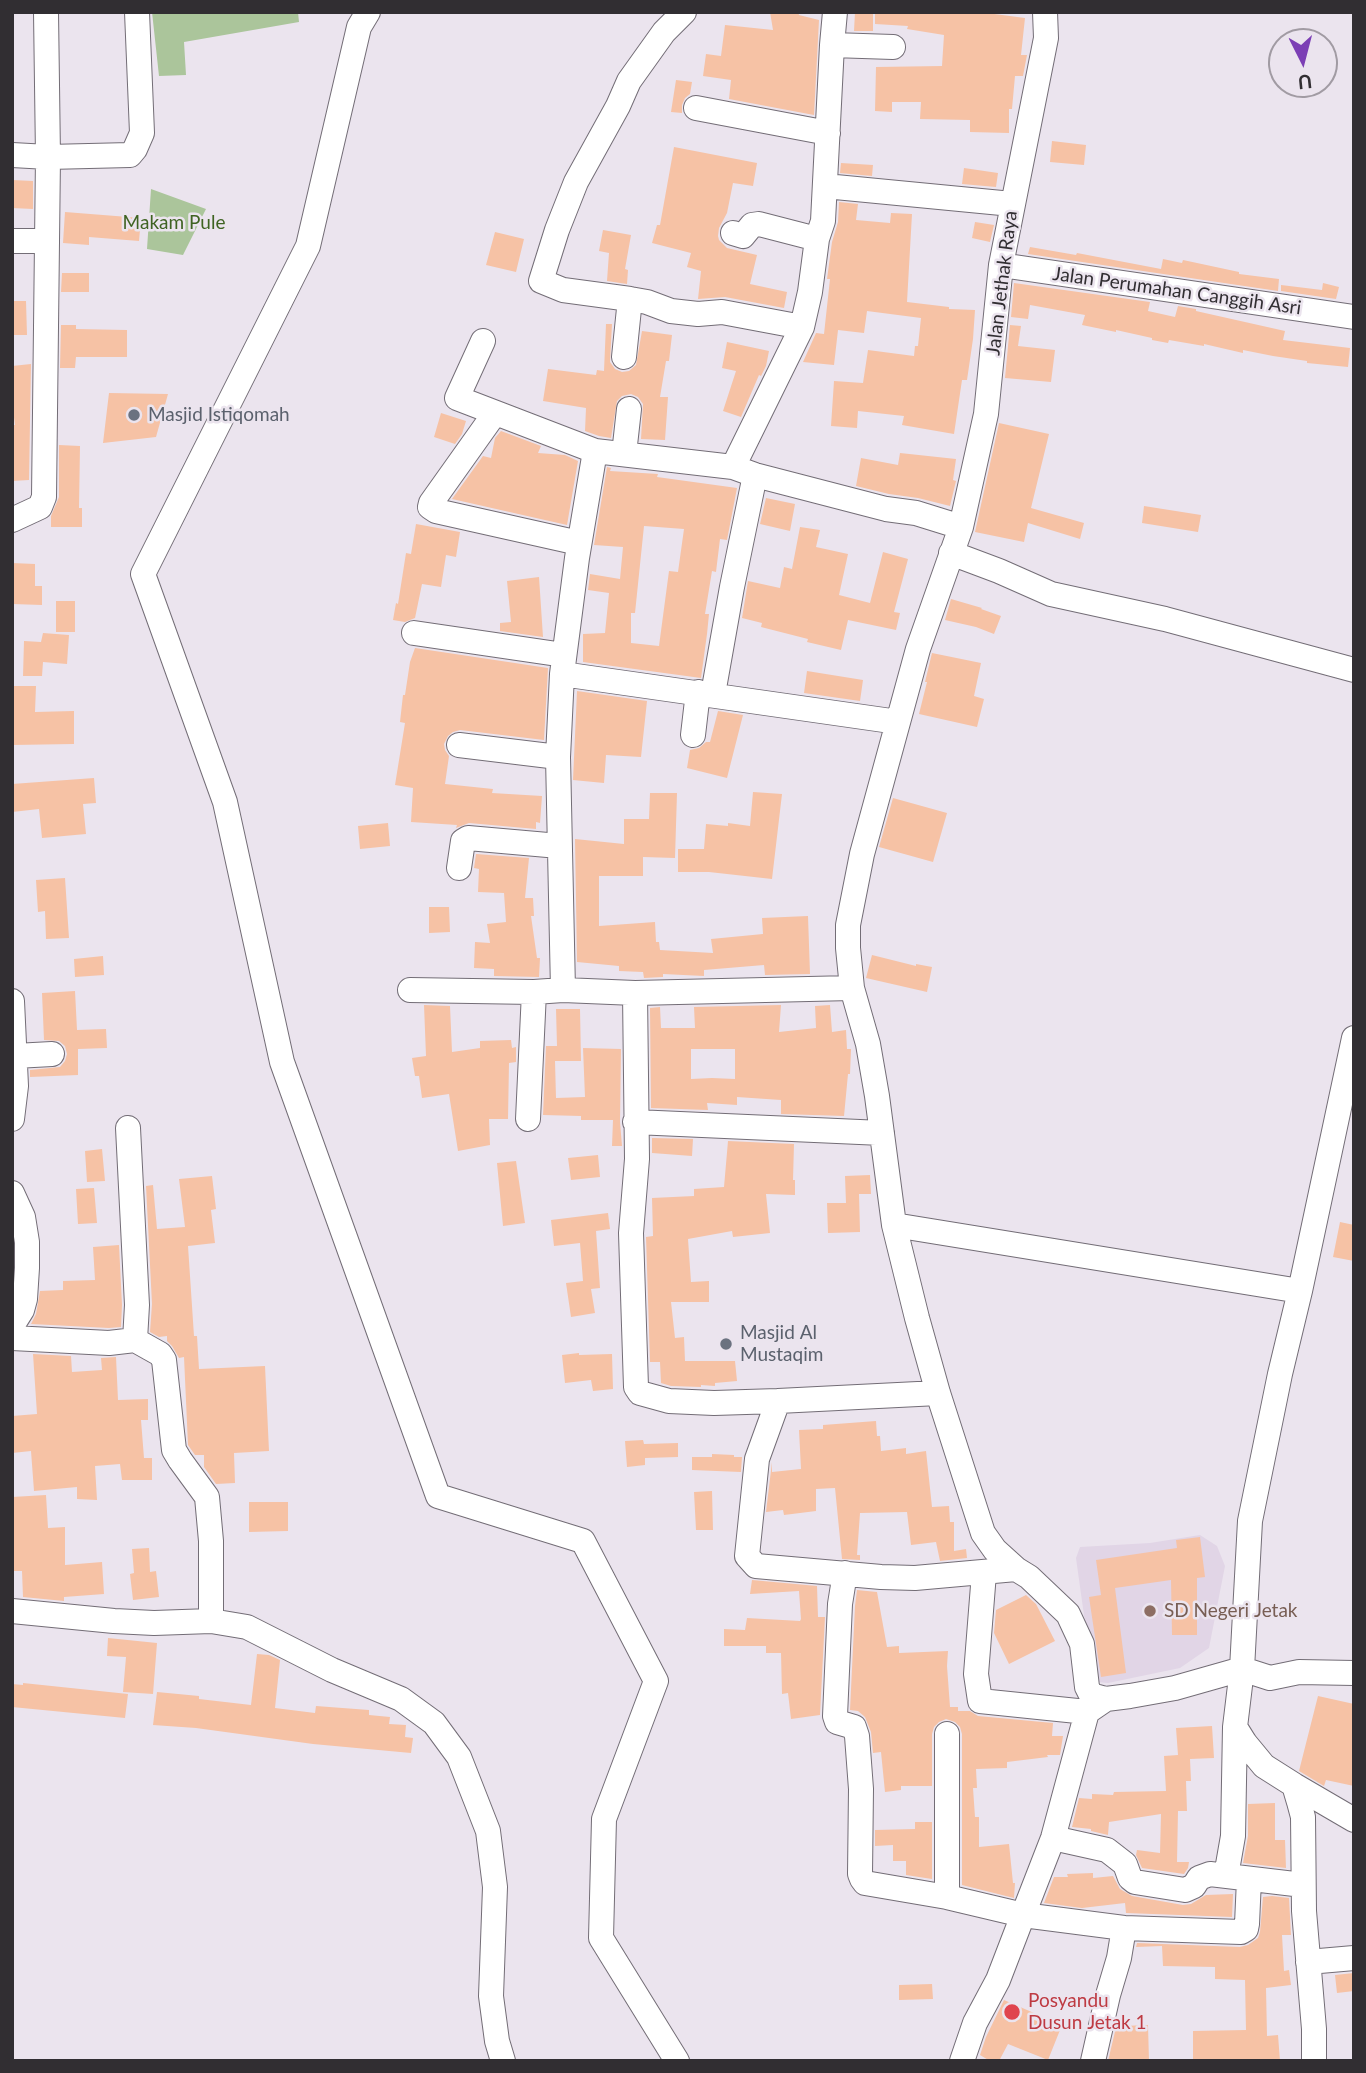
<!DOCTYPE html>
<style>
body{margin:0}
#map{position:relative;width:1366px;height:2073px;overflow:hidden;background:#ebe4ee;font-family:Lato,sans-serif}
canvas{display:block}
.frame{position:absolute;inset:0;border:14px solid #312e32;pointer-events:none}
.north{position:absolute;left:1268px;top:28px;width:70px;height:70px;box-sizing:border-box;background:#ebe4ee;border:2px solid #a19ba3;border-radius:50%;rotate:174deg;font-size:19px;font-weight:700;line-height:28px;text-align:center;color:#312e32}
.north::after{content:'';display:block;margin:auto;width:24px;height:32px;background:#7c3fb5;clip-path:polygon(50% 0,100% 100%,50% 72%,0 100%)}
</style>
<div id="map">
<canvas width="1366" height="2073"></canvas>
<div class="frame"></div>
<div class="north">U</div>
</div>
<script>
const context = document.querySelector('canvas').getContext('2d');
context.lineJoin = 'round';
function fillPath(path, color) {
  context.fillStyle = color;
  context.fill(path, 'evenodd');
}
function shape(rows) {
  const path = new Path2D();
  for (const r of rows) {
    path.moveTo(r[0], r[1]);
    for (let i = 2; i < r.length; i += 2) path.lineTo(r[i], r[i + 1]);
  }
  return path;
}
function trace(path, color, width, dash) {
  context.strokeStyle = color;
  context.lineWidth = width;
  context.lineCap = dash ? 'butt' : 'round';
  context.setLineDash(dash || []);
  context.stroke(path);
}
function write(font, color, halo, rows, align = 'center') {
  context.font = font + ' Lato,sans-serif';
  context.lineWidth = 5;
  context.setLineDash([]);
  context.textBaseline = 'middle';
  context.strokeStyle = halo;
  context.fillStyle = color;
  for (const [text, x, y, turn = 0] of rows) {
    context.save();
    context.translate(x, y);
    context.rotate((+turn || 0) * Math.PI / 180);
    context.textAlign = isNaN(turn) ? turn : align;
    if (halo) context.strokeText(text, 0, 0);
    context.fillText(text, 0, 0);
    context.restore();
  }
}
const built = shape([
 [1200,1535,1217,1546,1225,1566,1209,1648,1180,1668,1108,1683,1097,1682,1087,1637,1076,1558,1080,1547,1150,1543]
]);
const green = shape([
 [152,12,298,12,299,22,184,42,186,75,159,76],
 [151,189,206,209,183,255,147,249]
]);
const building = shape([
 [770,12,798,12,799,15,819,20,814,115,729,99,731,80,703,76,706,54,721,56,725,25,773,30],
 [855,12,873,12,873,31,854,31],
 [875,12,979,12,1025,18,1021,55,1027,55,1023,76,1015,76,1012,109,1009,109,1009,133,970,132,970,120,920,119,921,102,892,102,892,112,875,111,876,67,942,66,944,35,907,29,908,26,875,24],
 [676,80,692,82,690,94,685,98,682,105,682,113,671,112],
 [1052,141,1086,145,1084,165,1050,162],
 [674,147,757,163,753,186,733,183,727,213,719,228,718,236,719,240,727,248,757,255,750,284,787,292,784,308,725,297,698,299,701,271,687,267,691,253,652,243,657,225,660,225],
 [841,163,873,165,872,176,840,173],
 [964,168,998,173,996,187,962,184],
 [12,180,33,181,33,209,12,208],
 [839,202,858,204,856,220,890,223,891,213,912,214,907,302,949,307,949,309,975,310,973,339,967,380,962,380,954,434,902,425,904,416,858,411,857,428,831,426,834,381,863,383,868,350,914,356,915,346,918,346,921,318,867,311,864,333,838,330,834,365,803,362,816,333,824,334,830,279,827,279,832,242,838,222],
 [65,212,141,218,139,241,89,237,89,245,63,243],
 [975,222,994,225,990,242,972,238],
 [603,230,631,235,625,269,628,270,627,284,607,281,609,253,599,251],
 [495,232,524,239,516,272,486,265],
 [1030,247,1076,255,1077,253,1161,269,1163,259,1182,263,1183,260,1239,272,1239,274,1279,279,1278,291,1028,254],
 [62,273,89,273,89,292,61,292],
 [1014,283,1150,302,1148,311,1175,317,1178,306,1196,309,1196,311,1285,331,1283,340,1350,348,1348,367,1307,363,1307,361,1273,356,1243,350,1243,353,1204,344,1204,346,1169,340,1168,343,1152,340,1152,338,1116,330,1116,332,1082,325,1085,315,1030,305,1028,319,1011,317],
 [1323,283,1339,287,1336,299,1281,291,1281,285,1322,290],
 [12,301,26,301,27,335,12,335],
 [606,324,612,324,610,362,615,369,622,372,629,371,636,365,642,331,672,335,669,361,666,361,660,397,668,397,665,440,641,439,643,404,638,397,631,394,622,396,617,401,611,438,599,436,585,431,586,408,543,401,548,369,596,375,597,370,604,371],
 [61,325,76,325,76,329,127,330,127,357,76,357,75,368,60,368],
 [1010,325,1021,326,1018,346,1055,350,1051,382,1005,378],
 [727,342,769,351,766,366,761,376,759,375,741,417,723,411,736,371,722,368],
 [31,364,29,480,12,481,12,425,15,425,12,402,12,366],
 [109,393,168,394,156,437,103,443],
 [441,413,466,421,462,434,455,444,434,437],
 [999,423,1049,434,1031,508,1084,523,1080,539,1028,523,1024,542,975,532],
 [501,431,541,446,538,453,565,455,578,461,567,525,452,499,483,456,491,458,495,438],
 [59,445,80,446,79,508,82,508,82,527,51,527,51,516,59,497],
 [900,453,956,459,953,480,956,481,950,506,918,498,889,494,856,486,861,458,898,465],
 [607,467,611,468,610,471,658,474,657,477,737,488,727,540,720,539,716,572,712,571,705,614,709,614,707,634,701,678,583,662,583,634,605,633,609,593,588,590,590,574,620,579,623,547,594,545],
 [644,526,684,529,678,572,669,571,659,646,631,643,631,613,635,613],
 [766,498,795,504,790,531,760,524],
 [1144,506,1201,515,1198,532,1142,523],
 [416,524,460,532,456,557,446,555,441,587,422,584,415,618,405,622,393,620,396,603,398,604,406,553,411,554],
 [800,527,820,530,816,547,848,554,839,595,870,603,883,552,908,559,894,612,900,613,896,630,848,620,841,650,807,642,808,639,761,627,762,623,742,618,748,581,780,588,784,567,792,569],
 [12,563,35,564,35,586,42,586,42,605,12,604],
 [539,577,543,637,500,631,500,623,511,622,507,581],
 [951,599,982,608,981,609,1001,616,994,634,976,627,945,620],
 [56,601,75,601,75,632,56,632],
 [43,633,69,635,67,664,43,662,42,676,23,676,24,641,41,642],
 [415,648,548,668,544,740,460,730,453,732,448,736,444,744,445,750,449,756,445,784,493,789,492,793,542,796,540,823,536,822,536,829,469,823,456,828,457,825,411,822,413,788,395,785,405,723,400,722,403,695,405,695,410,662],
 [932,653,981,663,974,696,984,699,977,727,919,714,927,682,925,682],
 [807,671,863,680,860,701,804,693],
 [13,686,36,686,35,712,74,711,74,744,12,745],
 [577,691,647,701,641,757,606,755,604,783,573,780],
 [718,711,743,715,727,778,687,768,690,750,699,748,706,742,710,742],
 [94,778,96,803,83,804,86,834,42,838,39,809,12,812,12,784],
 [753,792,782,794,772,879,709,872,678,872,678,849,704,849,706,824,728,826,728,823,750,826],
 [650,793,677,793,675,858,643,857,643,876,599,876,599,926,655,922,656,942,659,942,660,950,713,953,711,939,763,934,762,918,808,916,810,974,765,975,764,965,704,970,704,976,663,974,663,977,644,978,643,972,619,971,619,966,577,962,575,839,624,844,624,819,649,819],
 [893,798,947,813,933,862,879,847],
 [388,823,390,846,360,849,358,826],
 [476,854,529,858,525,898,533,898,534,916,531,916,537,958,540,958,539,977,494,976,494,969,474,968,475,942,490,943,487,924,506,922,504,893,478,892,479,869,474,868],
 [65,878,69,938,46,939,45,911,38,912,36,880],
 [429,907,449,907,450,932,429,933],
 [872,955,916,966,916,964,932,967,927,992,866,978],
 [103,956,104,975,75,977,74,959],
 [75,991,77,1030,106,1029,107,1048,78,1049,78,1075,30,1077,30,1070,60,1067,65,1061,67,1054,65,1046,59,1041,44,1040,42,993],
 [424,1005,450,1006,452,1052,480,1048,480,1041,511,1040,512,1048,516,1047,516,1062,509,1063,508,1119,489,1119,490,1145,458,1151,449,1094,422,1098,419,1076,415,1076,412,1058,426,1056],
 [781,1005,779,1032,816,1028,815,1006,830,1005,832,1032,846,1030,847,1049,851,1049,850,1074,848,1074,844,1116,781,1114,781,1100,737,1097,737,1105,707,1103,708,1110,651,1108,650,1008,660,1007,661,1028,695,1028,694,1007],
 [691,1049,735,1049,735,1079,712,1078,691,1079],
 [556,1009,580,1009,581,1061,555,1061,556,1098,585,1097,583,1048,621,1049,620,1122,622,1146,612,1146,613,1120,581,1120,581,1116,543,1115,546,1046,557,1046],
 [652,1138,693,1139,692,1156,652,1153],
 [728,1141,794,1144,793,1180,795,1180,795,1195,766,1194,770,1233,733,1237,732,1231,688,1239,691,1282,709,1281,709,1302,671,1302,675,1338,684,1337,685,1361,735,1361,737,1381,715,1383,715,1386,701,1385,701,1387,671,1386,661,1383,660,1362,650,1362,646,1237,653,1236,652,1198,694,1196,694,1189,724,1187],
 [102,1149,105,1181,87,1182,85,1151],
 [598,1155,600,1177,571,1180,568,1158],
 [516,1161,525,1223,503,1226,497,1163],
 [870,1175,871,1194,859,1194,860,1232,828,1233,827,1203,846,1203,845,1176],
 [212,1176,216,1209,211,1210,215,1243,188,1246,194,1336,197,1336,199,1369,265,1366,269,1451,234,1453,235,1483,216,1484,204,1467,204,1455,195,1455,188,1445,184,1357,179,1358,172,1346,167,1341,167,1336,159,1337,150,1332,152,1304,146,1186,153,1185,157,1229,185,1227,179,1179],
 [94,1188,97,1223,78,1224,76,1189],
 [608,1213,610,1229,596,1231,600,1288,591,1289,595,1313,571,1317,566,1283,583,1281,580,1243,554,1246,551,1220],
 [1340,1222,1354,1225,1354,1261,1333,1257],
 [119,1245,122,1305,121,1327,109,1328,31,1324,36,1314,40,1291,63,1290,63,1281,95,1280,93,1247],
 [579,1353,579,1355,612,1354,613,1389,593,1391,591,1380,565,1383,562,1355],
 [33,1354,71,1356,72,1372,102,1370,101,1358,116,1357,118,1400,148,1399,148,1420,141,1420,144,1458,152,1458,152,1480,122,1480,120,1464,95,1466,97,1500,77,1499,77,1487,34,1491,31,1451,12,1453,12,1416,37,1414],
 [876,1421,877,1436,880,1436,881,1451,906,1448,906,1454,926,1451,932,1507,949,1506,950,1522,954,1522,954,1551,966,1549,967,1558,940,1561,936,1542,911,1545,907,1512,860,1513,857,1555,860,1555,860,1560,842,1559,835,1488,816,1489,816,1511,784,1515,783,1510,766,1512,772,1462,772,1472,801,1469,799,1430,823,1429,823,1425],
 [643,1440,644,1444,678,1443,678,1457,645,1458,645,1465,627,1467,625,1441],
 [712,1454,734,1455,734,1457,742,1457,741,1472,692,1470,692,1457,712,1457],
 [712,1491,713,1530,696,1530,694,1492],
 [46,1495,48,1528,65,1527,65,1565,102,1562,104,1594,64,1597,64,1601,23,1597,22,1571,13,1571,12,1497],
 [249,1502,288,1502,288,1531,249,1532],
 [1200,1537,1205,1577,1197,1578,1197,1635,1172,1635,1171,1580,1115,1588,1126,1673,1101,1677,1089,1597,1101,1595,1096,1560,1177,1548,1176,1540],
 [149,1548,150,1572,156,1571,159,1597,133,1600,130,1574,134,1573,132,1549],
 [752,1580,817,1586,818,1617,825,1617,820,1715,791,1719,788,1693,782,1694,781,1653,766,1653,766,1646,724,1646,724,1629,745,1630,747,1618,800,1621,801,1619,799,1591,750,1594],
 [857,1590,877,1592,887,1647,899,1646,899,1653,948,1651,947,1666,950,1707,958,1707,958,1711,970,1711,978,1716,1053,1723,1052,1736,1063,1736,1060,1755,1047,1755,1048,1757,1007,1762,1007,1768,976,1769,977,1788,973,1788,975,1817,979,1817,979,1847,1009,1844,1013,1883,1015,1883,1014,1898,962,1885,962,1734,960,1727,955,1722,946,1719,939,1722,934,1727,932,1734,932,1786,901,1786,901,1790,885,1792,881,1752,873,1753,871,1732,865,1717,858,1711,850,1710,855,1606],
 [1026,1595,1036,1604,1055,1641,1009,1664,994,1633,996,1610],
 [108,1638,157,1643,153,1694,123,1692,126,1657,107,1656],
 [257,1654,269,1655,280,1660,275,1708,315,1713,316,1706,369,1710,369,1715,390,1717,389,1724,406,1725,405,1737,413,1738,411,1753,313,1744,196,1728,153,1725,157,1692,199,1696,199,1699,251,1705],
 [23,1683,128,1694,125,1718,12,1707,12,1684,23,1685],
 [1318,1696,1354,1704,1354,1786,1326,1780,1324,1786,1299,1771],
 [1212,1726,1214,1758,1190,1759,1191,1781,1186,1781,1187,1811,1178,1811,1177,1862,1189,1862,1188,1868,1184,1874,1142,1868,1136,1855,1137,1850,1160,1853,1161,1814,1109,1822,1108,1835,1091,1831,1091,1829,1072,1827,1079,1798,1092,1799,1092,1794,1113,1795,1114,1792,1166,1791,1164,1756,1178,1755,1176,1728],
 [1275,1803,1275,1840,1285,1840,1286,1868,1243,1863,1248,1836,1248,1804],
 [915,1822,932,1822,932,1879,906,1875,906,1861,893,1861,893,1845,875,1846,875,1830,915,1829],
 [1093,1873,1093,1878,1113,1876,1120,1889,1132,1896,1183,1905,1191,1904,1206,1895,1233,1894,1232,1917,1126,1913,1125,1903,1082,1908,1044,1903,1054,1877,1068,1877,1067,1874],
 [1272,1896,1289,1898,1291,1935,1282,1935,1284,1971,1289,1970,1291,1985,1266,1988,1267,2036,1278,2035,1280,2061,1193,2061,1193,2031,1246,2030,1245,1980,1215,1979,1215,1967,1163,1966,1162,1946,1136,1947,1137,1943,1240,1947,1248,1945,1258,1938,1260,1932,1263,1897],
 [1354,1973,1354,1991,1337,1993,1335,1975],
 [932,1984,933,1999,899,2000,899,1985],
 [1004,2000,1034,2013,1032,2019,1060,2030,1048,2060,1008,2044,999,2061,990,2061,980,2055,986,2037],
 [1118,2019,1123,2019,1123,2026,1148,2025,1149,2061,1108,2061]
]);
const minor = shape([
 [368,12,359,27,308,246,143,574,225,802,282,1062,438,1496,583,1541,656,1681,604,1819,601,1938,677,2061],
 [684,12,664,32,629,81,618,106,576,182,557,230,541,281,563,290,630,299,647,302,671,311,698,314,722,312,802,327],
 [1045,12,1046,38,1001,265,986,414,961,527,918,649,862,854,848,925,848,948,852,988,868,1044,877,1096,894,1225,917,1318,938,1393,983,1533,995,1550,1016,1569,1029,1577,1068,1614,1082,1644,1087,1687,1091,1695,1106,1699,1130,1696,1175,1688,1242,1669,1270,1678,1299,1672,1354,1673],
 [832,45,893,47],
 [696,108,828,133],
 [12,155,48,157,130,155,135,149,142,133,137,12],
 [825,186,1012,204],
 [733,233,743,236,752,225,759,224,817,239],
 [12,241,47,241],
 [1001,265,1354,317],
 [483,341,457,398,595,451,733,467,755,475,886,509,916,513,961,527],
 [624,357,630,299],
 [495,413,431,503,430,507,436,511,579,543],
 [595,451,577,558,562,674,558,757,563,990,635,993,852,988],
 [624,454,629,409],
 [733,467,802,327,810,292,817,239,823,221,832,45,835,12],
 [12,520,40,507,44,497,48,157,46,12],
 [951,553,999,571,1051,594,1165,619,1354,670],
 [414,633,564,655],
 [562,674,898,722],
 [713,694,732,587,755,475],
 [693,735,698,692],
 [459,745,558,757],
 [459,868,463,841,468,838,559,846],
 [410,990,534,992,563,990],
 [635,993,637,1159,631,1233,636,1387,640,1393,669,1401,714,1403,778,1401],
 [12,1001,16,1086,12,1119],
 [15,1056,52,1054],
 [528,1119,534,992],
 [635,1122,882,1133],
 [12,1193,23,1217,27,1242,27,1268,25,1299,22,1310,12,1326],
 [894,1225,1300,1291],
 [12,1338,109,1343,135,1340,137,1305,128,1128],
 [135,1340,160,1354,164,1360,174,1450,180,1460,207,1497,211,1541,211,1621],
 [938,1393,778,1401,757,1459,747,1556,756,1566,881,1577,915,1578,1016,1569],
 [845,1573,840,1604,835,1716,837,1722,854,1727,857,1736,861,1789,860,1874,862,1879,865,1883,947,1897,1023,1915,998,1980,975,2023,962,2061],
 [984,1573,976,1674,980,1701,1087,1712],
 [12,1611,114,1621,154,1623,211,1621,247,1627,332,1670,401,1699,434,1723,459,1757,488,1831,495,1887,491,1996,497,2041,503,2061],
 [1294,1785,1354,1820],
 [1053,1838,1107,1850,1125,1864,1130,1878,1135,1882,1185,1890,1194,1886,1199,1878,1210,1874,1303,1885],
 [1226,1876,1233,1836,1235,1727],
 [947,1897,947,1734],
 [1124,1928,1241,1932,1246,1929,1247,1924,1249,1879],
 [1308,1962,1354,1958],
 [1093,2061,1108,1995,1119,1958,1124,1928,1023,1915,1053,1838,1087,1712,1106,1699],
 [1314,2061,1314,2029,1304,1911,1303,1817,1299,1802,1294,1785,1264,1766,1245,1743,1235,1727,1242,1669,1250,1521,1280,1374,1300,1291,1354,1038]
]);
const markers = [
 [134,415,7,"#6b7280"],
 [726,1344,7,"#6b7280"],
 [1150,1611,7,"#8d6e63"],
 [1012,2012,9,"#e0444e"]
];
const parkNames = [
 ["Makam Pule",174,223]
];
const streetNames = [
 ["Jalan Jethak Raya",1002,283,-83],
 ["Jalan Perumahan Canggih Asri",1177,291,8]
];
const worshipNames = [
 ["Masjid Istiqomah",148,415],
 ["Masjid Al",740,1333],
 ["Mustaqim",740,1355]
];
const educationNames = [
 ["SD Negeri Jetak",1164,1611]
];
const healthNames = [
 ["Posyandu",1028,2001],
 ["Dusun Jetak 1",1028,2023]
];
fillPath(built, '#e1d5e6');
fillPath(green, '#abc59b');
fillPath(building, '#f6c2a5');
trace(minor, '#736d76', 26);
trace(minor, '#fff', 24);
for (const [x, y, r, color] of markers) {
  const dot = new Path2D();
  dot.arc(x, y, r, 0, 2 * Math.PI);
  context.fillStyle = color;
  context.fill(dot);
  trace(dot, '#ebe4ee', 2.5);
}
write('19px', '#3f6322', '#ebe4ee', parkNames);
write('19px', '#312e32', '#ebe4ee', streetNames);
write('19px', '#5b616d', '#ebe4ee', worshipNames, 'left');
write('19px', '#785e54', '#ebe4ee', educationNames, 'left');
write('19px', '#be3a42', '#ebe4ee', healthNames, 'left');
</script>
